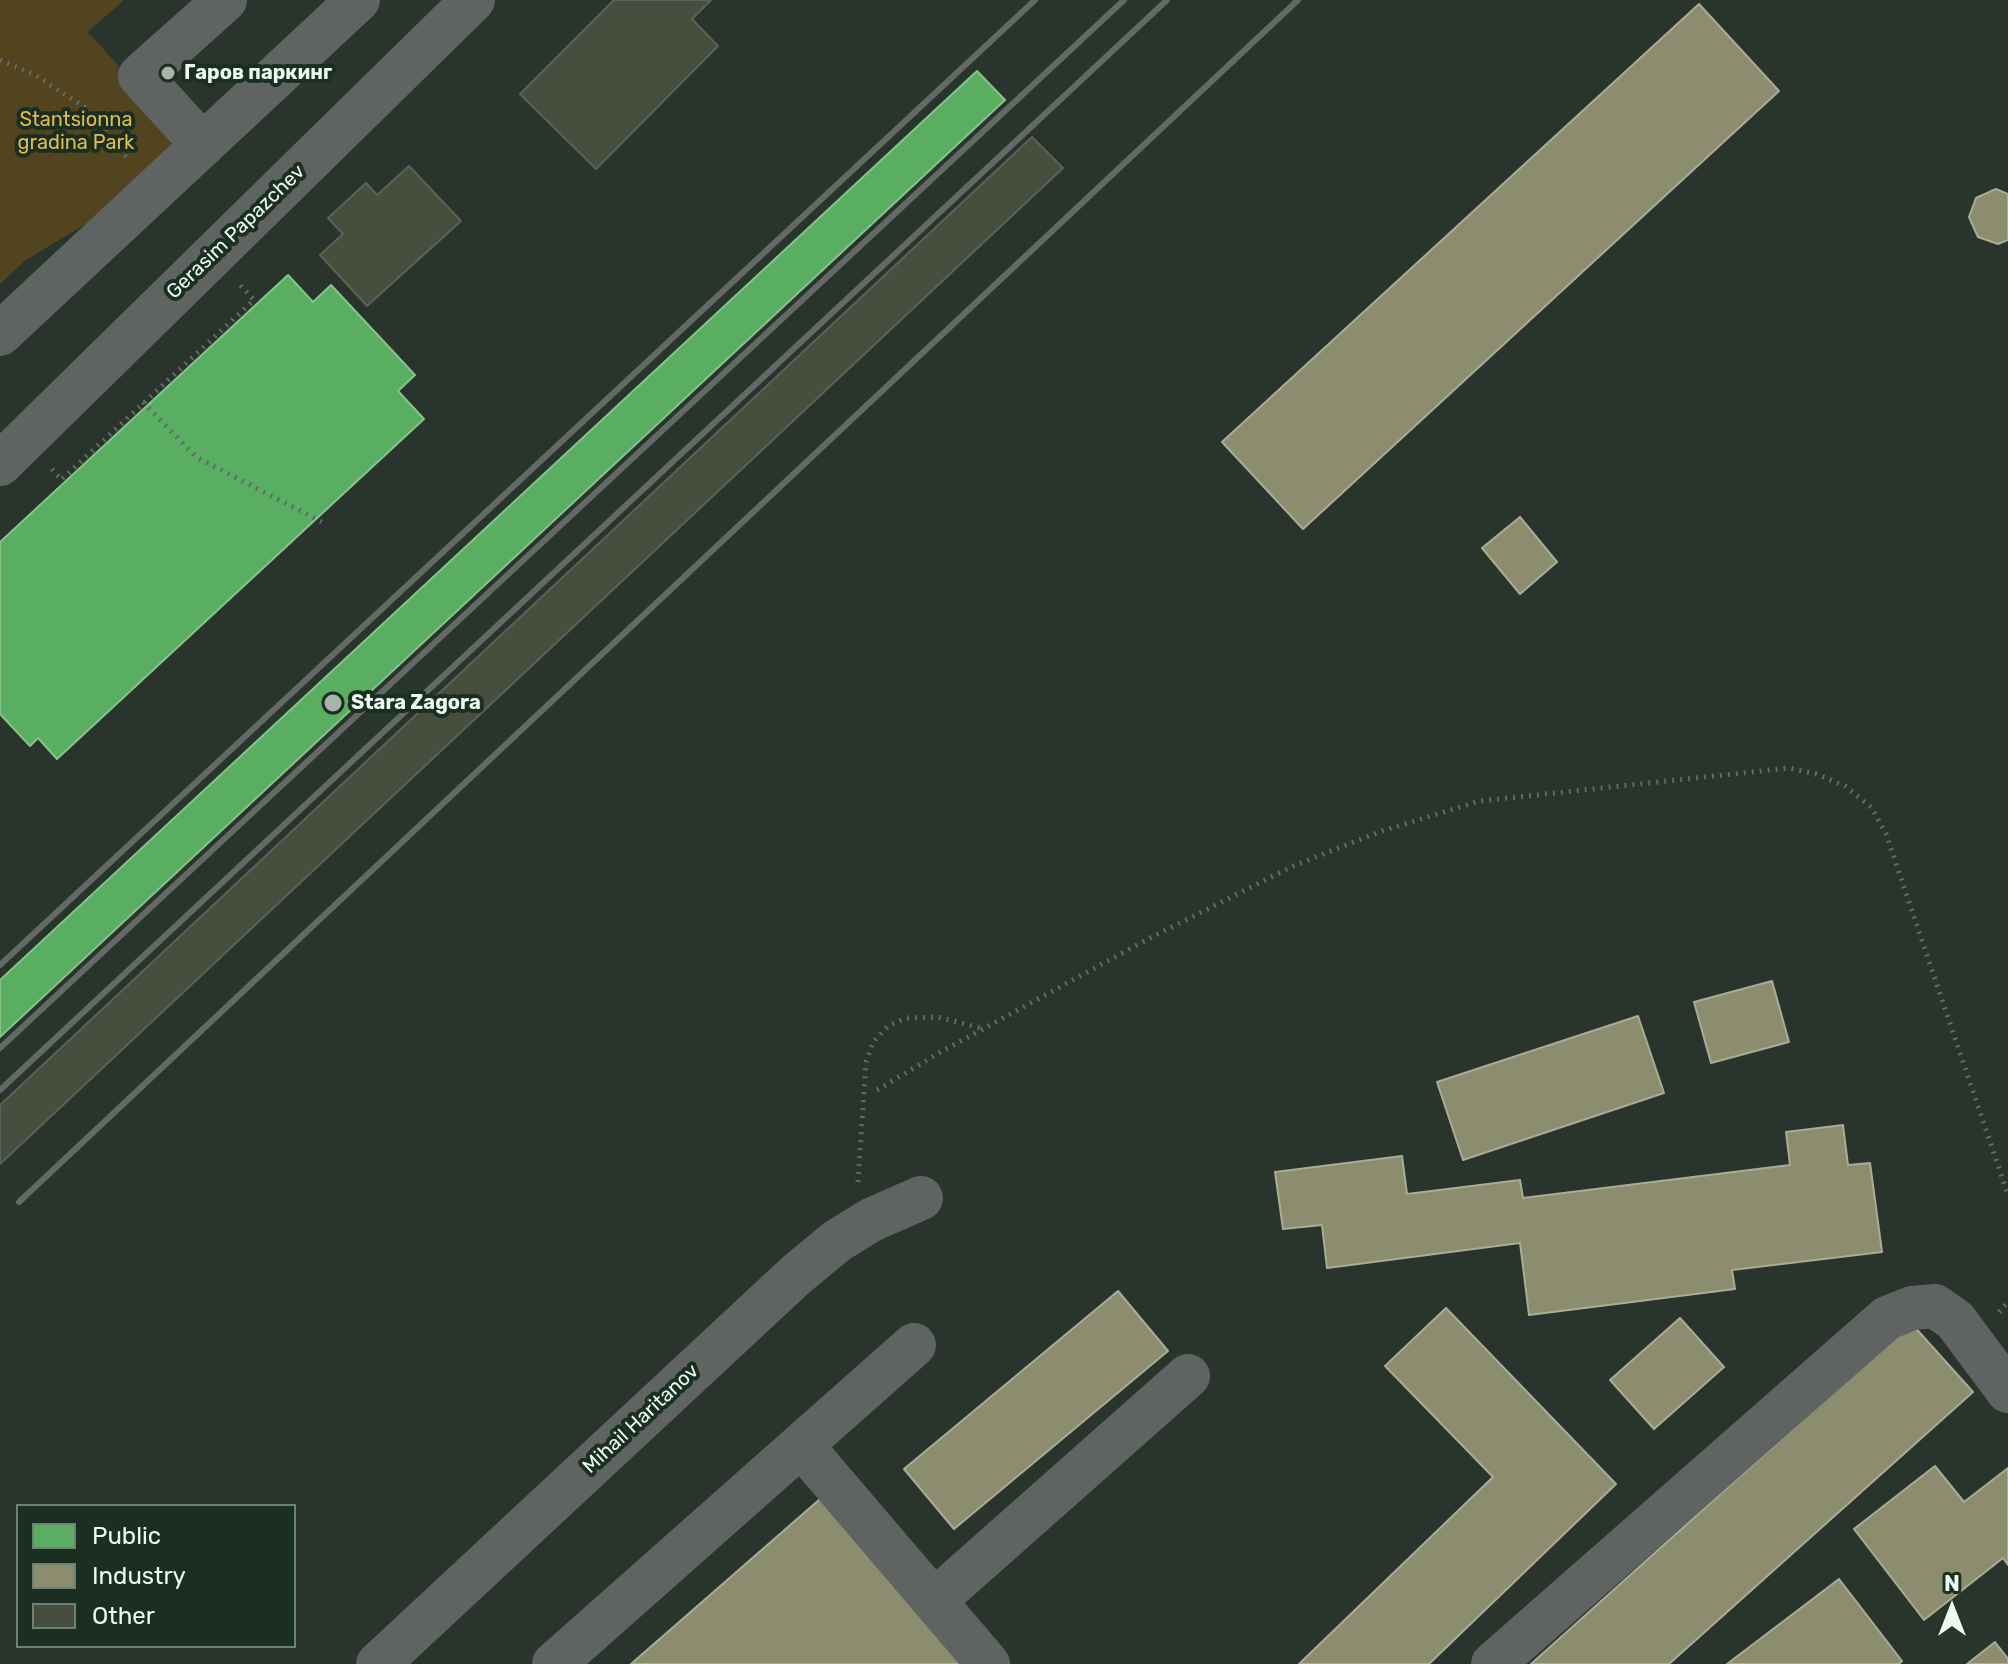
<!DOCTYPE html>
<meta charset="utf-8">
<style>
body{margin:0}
#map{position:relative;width:2008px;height:1664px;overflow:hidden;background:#29342c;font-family:Rubik,sans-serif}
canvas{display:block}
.legend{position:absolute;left:16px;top:1504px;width:280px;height:144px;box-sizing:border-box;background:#1a2e21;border:2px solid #6e7f74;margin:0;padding:10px 14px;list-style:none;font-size:24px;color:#ecf9f0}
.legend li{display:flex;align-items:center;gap:16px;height:40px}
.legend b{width:40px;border:2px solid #6e7f74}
.north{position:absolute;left:1912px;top:1568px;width:80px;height:80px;-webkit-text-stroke:6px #1a2e21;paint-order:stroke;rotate:0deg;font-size:22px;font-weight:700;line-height:32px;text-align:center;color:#ecf9f0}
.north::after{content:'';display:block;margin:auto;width:28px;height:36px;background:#ecf9f0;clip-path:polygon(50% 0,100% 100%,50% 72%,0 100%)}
</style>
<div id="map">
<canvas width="2008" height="1664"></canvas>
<ul class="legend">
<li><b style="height:22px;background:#5aae61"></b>Public</li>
<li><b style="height:22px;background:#8c8c6e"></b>Industry</li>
<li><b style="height:22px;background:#464f3e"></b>Other</li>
</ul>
<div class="north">N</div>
</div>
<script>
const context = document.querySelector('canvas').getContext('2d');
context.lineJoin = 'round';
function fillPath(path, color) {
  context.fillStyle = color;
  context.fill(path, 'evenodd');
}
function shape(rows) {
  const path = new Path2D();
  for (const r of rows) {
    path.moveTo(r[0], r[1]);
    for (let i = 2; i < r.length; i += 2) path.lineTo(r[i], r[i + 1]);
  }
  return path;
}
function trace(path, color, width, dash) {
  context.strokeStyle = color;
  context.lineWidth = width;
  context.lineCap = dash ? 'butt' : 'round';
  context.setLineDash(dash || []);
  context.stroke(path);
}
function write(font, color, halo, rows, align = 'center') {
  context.font = font + ' Rubik,sans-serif';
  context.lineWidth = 8;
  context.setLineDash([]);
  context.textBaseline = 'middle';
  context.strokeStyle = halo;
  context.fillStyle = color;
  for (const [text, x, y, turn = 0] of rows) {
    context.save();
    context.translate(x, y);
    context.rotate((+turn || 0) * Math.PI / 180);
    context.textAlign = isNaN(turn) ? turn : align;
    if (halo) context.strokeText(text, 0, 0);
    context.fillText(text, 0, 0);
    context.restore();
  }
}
const green = shape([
 [0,0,124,0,88,32,163,115,171,131,171,146,99,216,26,260,0,284]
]);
const public = shape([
 [977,71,1005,100,0,1037,0,980,977,71],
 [288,275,313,302,331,285,415,375,398,391,424,419,57,759,38,738,30,746,0,714,0,542,288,275]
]);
const industry = shape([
 [1699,4,1779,91,1303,529,1222,442,1699,4],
 [1996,189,2008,194,2008,240,1998,244,1978,237,1969,217,1976,198,1996,189],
 [1520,517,1557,562,1520,594,1482,548,1520,517],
 [1772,981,1789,1042,1711,1063,1694,1002,1772,981],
 [1638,1016,1664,1093,1463,1160,1437,1082,1638,1016],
 [1843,1125,1848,1165,1870,1163,1882,1252,1732,1270,1735,1289,1529,1315,1520,1243,1327,1268,1322,1225,1283,1229,1275,1172,1402,1156,1407,1194,1520,1180,1523,1198,1790,1165,1786,1132,1843,1125],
 [1118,1291,1168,1351,954,1529,904,1469,1118,1291],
 [1446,1308,1616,1484,1429,1664,1299,1664,1493,1477,1385,1366,1446,1308],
 [1680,1318,1724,1367,1654,1429,1610,1380,1680,1318],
 [1911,1323,1973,1392,1669,1664,1531,1664,1911,1323],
 [1935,1466,1964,1502,2008,1468,2008,1565,2003,1558,1924,1620,1854,1529,1935,1466],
 [820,1499,966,1664,631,1664,820,1499],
 [1839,1579,1902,1661,1899,1664,1727,1664,1839,1579],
 [1995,1642,2008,1659,2008,1664,1967,1664,1995,1642]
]);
const building = shape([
 [614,0,711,0,692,19,718,46,596,169,520,94,614,0],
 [1032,137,1063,168,0,1164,0,1105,1032,137],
 [409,166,461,221,367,306,320,255,343,234,328,218,366,183,377,195,409,166]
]);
const path = shape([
 [0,60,35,75,86,108,127,158],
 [143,402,196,457,324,523],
 [52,469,61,480,254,300,240,285],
 [877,1090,939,1053,1148,939,1293,866,1382,831,1480,801,1789,768,1816,774,1845,786,1872,808,1886,834,2008,1195],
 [858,1182,866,1062,873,1042,888,1026,906,1018,938,1017,984,1029],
 [1999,1312,2008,1302]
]);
const minor = shape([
 [203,145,140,76,225,0],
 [0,334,358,0],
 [0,464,473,0],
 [801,1445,988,1664],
 [934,1601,1188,1376],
 [378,1664,797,1274,837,1241,871,1220,921,1198],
 [554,1664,914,1345],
 [1493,1664,1887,1318,1912,1308,1935,1306,1955,1320,2008,1391]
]);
const rail = shape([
 [0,965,1035,0],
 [0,1048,1124,0],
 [0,1090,1167,0],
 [19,1202,1298,0]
]);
const markers = [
 [168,73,8,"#a8b4ab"],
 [333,703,10,"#a8b4ab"]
];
const poiNames = [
 ["Гаров паркинг",184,73],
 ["Stara Zagora",351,703]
];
const parkNames = [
 ["Stantsionna",76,120],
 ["gradina Park",76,143]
];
const streetNames = [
 ["Gerasim Papazchev",236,232,-44],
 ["Mihail Haritanov",641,1419,-43]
];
fillPath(green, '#51441e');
fillPath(public, '#5aae61');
trace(public, '#86c48c', 2);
fillPath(industry, '#8c8c6e');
trace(industry, '#a9ad95', 2);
fillPath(building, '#464f3e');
trace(building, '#5c625a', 2);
trace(path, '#636a67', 5, [2, 6]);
trace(minor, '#5f6463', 44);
trace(rail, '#636a66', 6);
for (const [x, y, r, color] of markers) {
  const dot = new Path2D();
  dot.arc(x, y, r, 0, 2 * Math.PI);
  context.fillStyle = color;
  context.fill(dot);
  trace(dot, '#1a2e21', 3);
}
write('bold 20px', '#ecf9f0', '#1a2e21', poiNames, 'left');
write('20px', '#e1bb53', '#1a2e21', parkNames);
write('20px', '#ecf9f0', '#1a2e21', streetNames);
</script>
